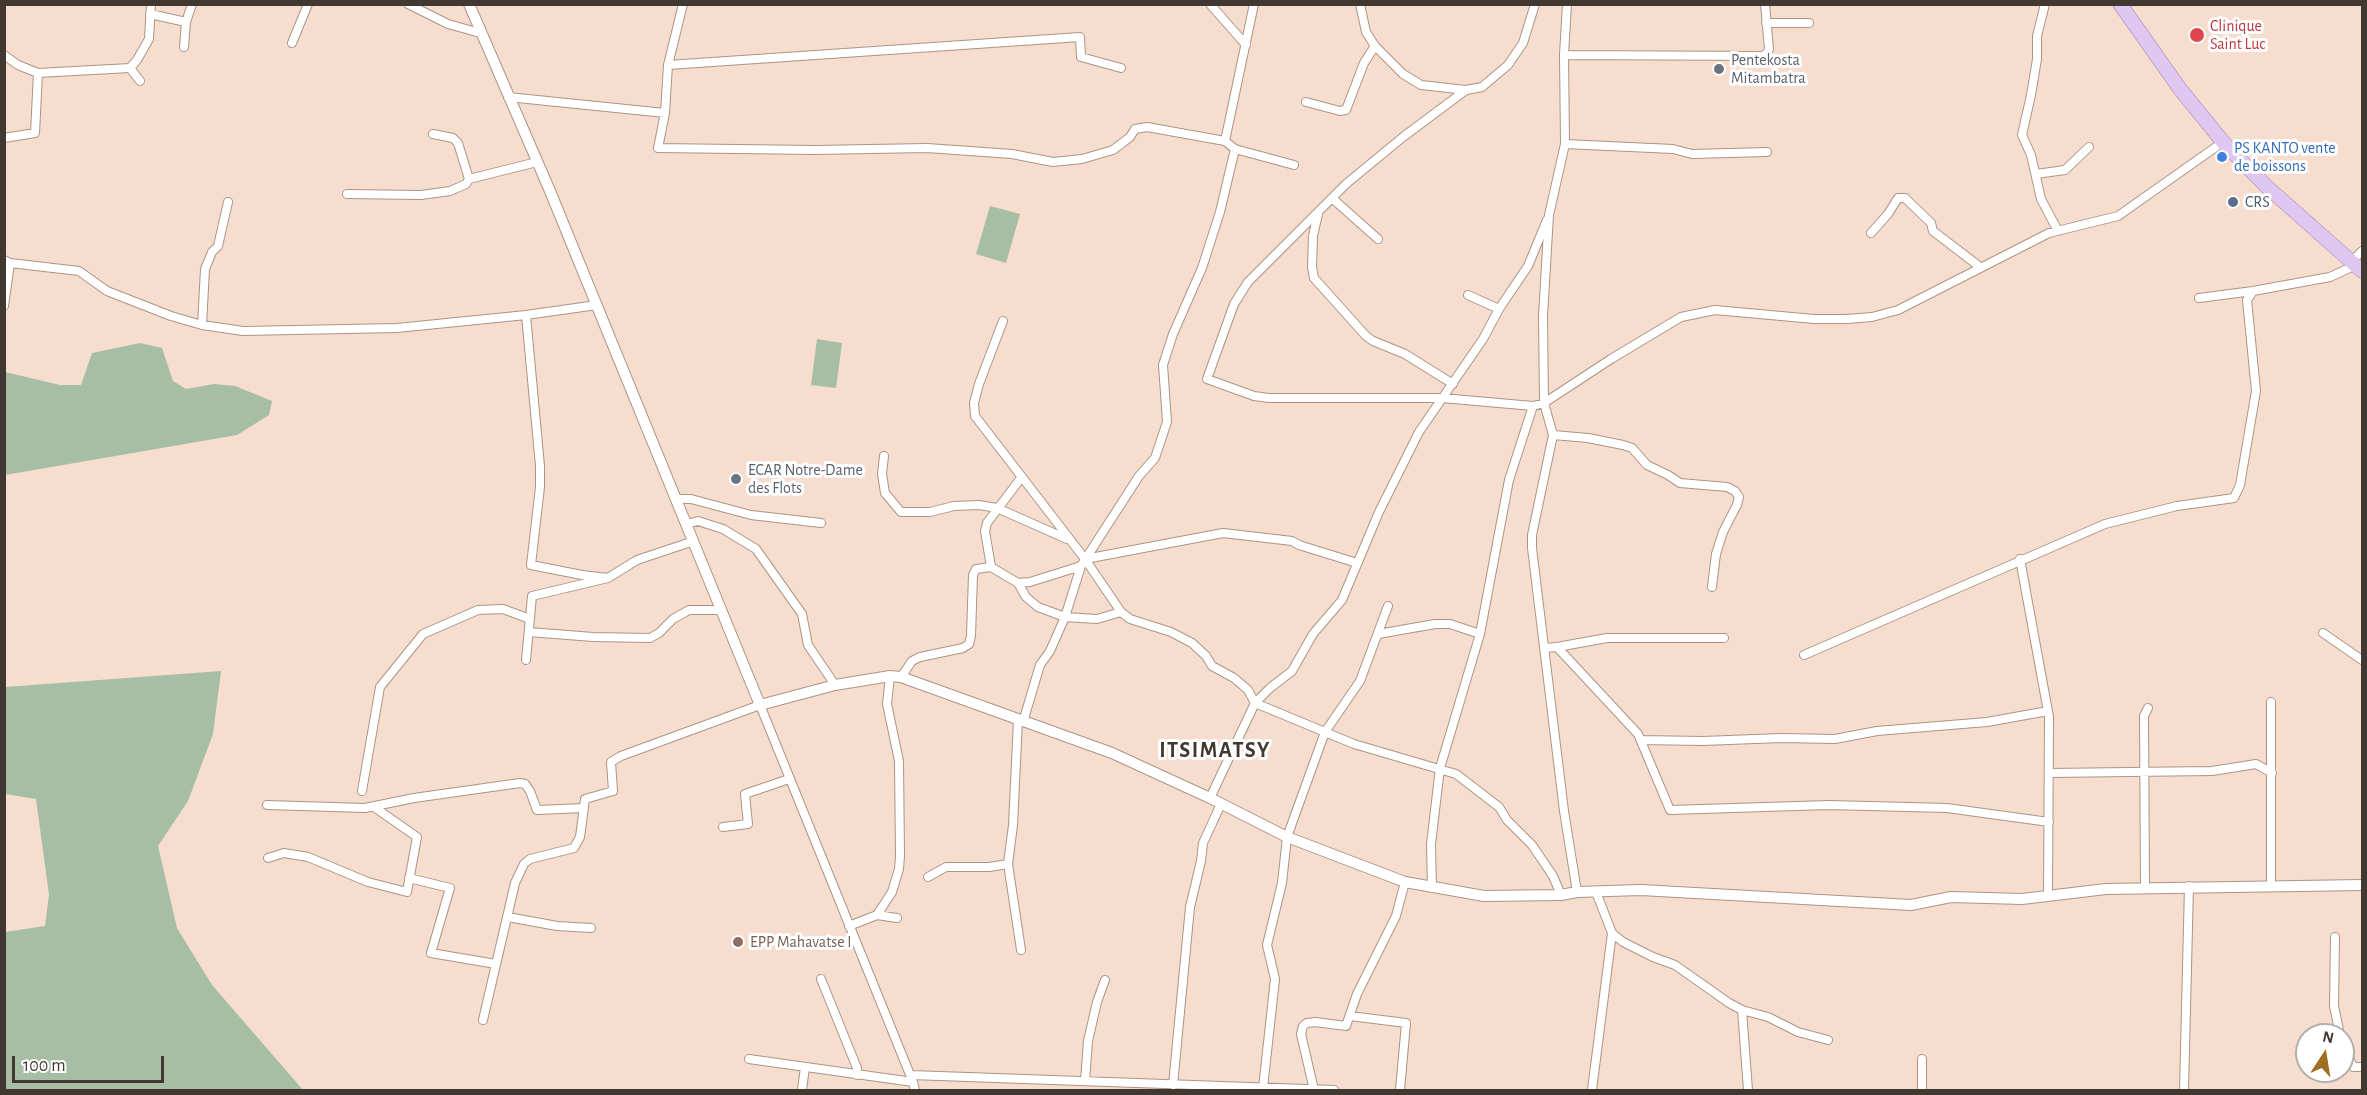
<!DOCTYPE html>
<style>
body{margin:0}
#map{position:relative;width:2367px;height:1095px;overflow:hidden;background:#f6ddce;font-family:"Alegreya Sans",sans-serif}
canvas{display:block}
.frame{position:absolute;inset:0;border:6px solid #423832;pointer-events:none}
.north{position:absolute;left:2295px;top:1023px;width:60px;height:60px;box-sizing:border-box;background:#fff;border:2px solid #b3afad;border-radius:50%;rotate:12deg;font-size:16px;font-weight:700;line-height:24px;text-align:center;color:#423832}
.north::after{content:'';display:block;margin:auto;width:21px;height:27px;background:#a06f23;clip-path:polygon(50% 0,100% 100%,50% 72%,0 100%)}
.scale{position:absolute;left:12px;top:1056px;width:152px;height:27px;box-sizing:border-box;border:3px solid #423832;border-top:0;padding-left:8px;font-size:18px;line-height:21px;white-space:nowrap;color:#423832;-webkit-text-stroke:4px #fff;paint-order:stroke}
</style>
<div id="map">
<canvas width="2367" height="1095"></canvas>
<div class="frame"></div>
<div class="north">N</div>
<div class="scale">100 m</div>
</div>
<script>
const context = document.querySelector('canvas').getContext('2d');
context.lineJoin = 'round';
function fillPath(path, color) {
  context.fillStyle = color;
  context.fill(path, 'evenodd');
}
function shape(rows) {
  const path = new Path2D();
  for (const r of rows) {
    path.moveTo(r[0], r[1]);
    for (let i = 2; i < r.length; i += 2) path.lineTo(r[i], r[i + 1]);
  }
  return path;
}
function trace(path, color, width, dash) {
  context.strokeStyle = color;
  context.lineWidth = width;
  context.lineCap = dash ? 'butt' : 'round';
  context.setLineDash(dash || []);
  context.stroke(path);
}
function write(font, color, halo, rows, align = 'center') {
  context.font = font + ' "Alegreya Sans",sans-serif';
  context.lineWidth = 6;
  context.setLineDash([]);
  context.textBaseline = 'middle';
  context.strokeStyle = halo;
  context.fillStyle = color;
  for (const [text, x, y, turn = 0] of rows) {
    context.save();
    context.translate(x, y);
    context.rotate((+turn || 0) * Math.PI / 180);
    context.textAlign = isNaN(turn) ? turn : align;
    if (halo) context.strokeText(text, 0, 0);
    context.fillText(text, 0, 0);
    context.restore();
  }
}
const green = shape([
 [990,206,1020,214,1006,263,976,254],
 [817,339,842,343,836,388,811,385],
 [140,343,162,348,173,381,186,389,214,384,235,386,272,401,269,415,237,435,5,475,5,372,60,385,81,385,92,353],
 [221,671,213,734,188,801,158,846,177,928,212,985,303,1090,5,1090,5,932,45,926,49,895,36,799,5,794,5,687]
]);
const minor = shape([
 [408,4,448,24,480,33],
 [683,4,668,65,665,113,658,148,815,150,927,148,1012,154,1053,162,1082,159,1113,150,1130,137,1135,129,1147,127,1225,141,1235,149,1294,165],
 [1210,4,1246,45],
 [1360,4,1366,32,1375,46,1403,74,1421,85,1466,90],
 [1535,4,1523,43,1508,65,1482,87,1466,90,1403,137,1346,184,1248,282,1234,304,1207,379,1254,396,1269,398,1442,398,1533,406,1544,403,1611,359,1681,317,1715,310,1814,319,1847,319,1872,317,1898,310,2049,233,2118,216,2223,142],
 [1567,4,1564,55,1565,144,1549,215,1543,316,1544,403,1553,435,1532,535,1532,548,1564,811,1577,892],
 [2045,4,2037,36,2037,59,2031,95,2022,135,2031,155,2041,199,2058,231],
 [150,14,186,22],
 [1766,23,1809,23],
 [292,43,308,4],
 [184,47,186,22,192,4],
 [4,55,18,65,38,73,130,68],
 [1564,55,1763,56,1767,53,1769,49,1765,4],
 [668,65,1080,37,1081,57,1121,68],
 [140,81,130,68,137,60,149,39,151,4],
 [508,97,665,113],
 [1306,102,1340,111,1346,110,1364,63,1375,46],
 [433,134,453,138,458,143,469,179],
 [4,138,35,133,38,73],
 [1225,141,1254,4],
 [1565,144,1673,149,1692,154,1767,152],
 [2036,174,2065,170,2089,147],
 [347,194,421,195,450,191,466,184,469,179,537,162],
 [1333,199,1378,239],
 [1318,214,1313,236,1312,267,1314,278,1366,336,1373,341,1405,354,1453,384],
 [1871,233,1888,214,1898,198,1905,198,1931,223,1933,231,1980,267],
 [4,260,10,263,79,271,107,291,171,316,202,325,243,331,397,328,526,315,597,305],
 [2351,262,2362,251],
 [1468,295,1499,309],
 [2199,298,2253,291,2330,277,2356,265],
 [4,306,10,263],
 [526,315,540,466,540,487,531,565,582,575,608,578],
 [1003,321,979,384,974,403,975,416,1085,559,1121,612,1130,619,1171,632,1192,643,1206,656,1212,666,1234,678,1248,690,1255,703,1354,744,1456,774,1499,807,1507,820,1532,845,1553,876,1561,895],
 [202,325,205,269,212,252,218,246,228,202],
 [1553,435,1588,438,1623,445,1632,448,1647,465,1668,475,1680,483,1727,487,1735,491,1739,497,1737,505,1723,532,1716,554,1712,587],
 [884,456,882,474,885,493,901,512,930,512,954,506,979,505,997,508,1067,539],
 [676,499,691,499,751,515,821,523],
 [687,524,698,521,723,529,756,549,802,614,808,645,835,685],
 [1085,559,1223,533,1292,541,1299,545,1357,563],
 [2020,559,2049,717,2048,895],
 [991,567,985,531,987,523,1021,478],
 [1018,583,1026,597,1038,607,1065,617,1097,619,1121,612],
 [529,632,593,637,650,638,659,633,673,619,689,610,722,610],
 [2323,633,2362,660],
 [1378,634,1435,624,1450,624,1480,634],
 [1557,647,1638,734,1670,810,1829,805,1947,808,2049,822],
 [1544,648,1557,647,1607,638,1724,638],
 [1804,655,2105,524,2177,506,2234,498,2240,485,2256,391,2247,300,2253,291],
 [526,660,532,596,608,578,637,560,694,541],
 [901,677,912,661,920,657,963,648,969,644,971,636,973,575,976,569,991,567,1018,583,1030,582,1081,566,1139,476,1155,458,1167,422,1163,365,1173,334,1202,268,1220,212,1235,149],
 [2271,702,2271,886],
 [1018,720,1013,825,1008,864,1021,950],
 [1023,722,1040,665,1050,651,1065,617,1081,566],
 [1641,740,1703,741,1781,738,1835,739,1877,731,1987,722,2048,711],
 [2049,773,2212,771,2256,764,2272,773],
 [362,791,380,687,423,634,478,610,503,609,530,619],
 [1210,798,1255,703,1270,688,1292,671,1313,634,1342,600,1379,512,1419,432,1483,339,1499,309,1528,266,1547,220],
 [267,805,365,808,414,798,520,783,525,784,530,791,537,810,584,808],
 [723,827,748,824,745,794,789,779],
 [268,858,284,853,308,857,368,882,407,892,417,837,374,807],
 [928,877,946,867,989,867,1008,864],
 [409,878,450,888,431,953,496,964],
 [2145,887,2144,716,2148,708],
 [1432,888,1431,844,1440,768,1480,634,1509,480,1533,406],
 [1596,892,1612,933,1623,942,1653,957,1675,965,1729,1003,1742,1010,1768,1017,1798,1032,1828,1040],
 [877,915,892,892,899,869,900,856,899,761,887,704,890,676],
 [508,917,557,926,591,928],
 [849,926,877,915,897,918],
 [2335,937,2334,1006,2340,1035],
 [821,979,857,1068,857,1075],
 [1742,1010,1748,1090],
 [1350,1016,1406,1023,1400,1090],
 [483,1020,515,883,524,864,530,859,574,848,580,837,585,799,613,791,611,762,621,756,760,705,913,1082,915,1090],
 [2343,1042,2353,1067,2362,1067],
 [749,1059,913,1082],
 [1922,1059,1922,1090],
 [911,1075,1334,1090],
 [1085,1081,1088,1041,1097,1002,1105,980],
 [1173,1085,1190,907,1201,861,1203,843,1221,804],
 [1263,1088,1275,979,1267,945,1282,883,1287,837,1325,732,1360,681,1388,606],
 [802,1090,805,1067],
 [1314,1090,1301,1034,1303,1026,1307,1023,1315,1022,1346,1026,1357,994,1396,916,1405,882],
 [1592,1090,1612,933],
 [2184,1090,2189,886]
]);
const tertiary = shape([
 [469,4,550,191,760,705,835,685,890,676,901,677,1112,753,1210,798,1287,837,1405,882,1484,896,1561,895,1577,892,1641,890,1911,905,1951,897,2022,899,2106,889,2362,885]
]);
const primary = shape([
 [2120,4,2180,89,2223,142,2266,186,2362,271]
]);
const markers = [
 [2197,35,8,"#e0444e"],
 [1719,69,6,"#6b7280"],
 [2222,157,6,"#3f7fe0"],
 [2233,202,6,"#5c6f8a"],
 [736,479,6,"#6b7280"],
 [738,942,6,"#8d6e63"]
];
const healthNames = [
 ["Clinique",2210,26],
 ["Saint Luc",2210,44]
];
const worshipNames = [
 ["Pentekosta",1731,60],
 ["Mitambatra",1731,78],
 ["ECAR Notre-Dame",748,470],
 ["des Flots",748,488]
];
const shopNames = [
 ["PS KANTO vente",2234,148],
 ["de boissons",2234,166]
];
const serviceNames = [
 ["CRS",2245,202]
];
const educationNames = [
 ["EPP Mahavatse I",750,942]
];
const districtNames = [
 ["ITSIMATSY",1215,750]
];
fillPath(green, '#a6bea4');
trace(minor, '#ac9586', 10);
trace(tertiary, '#ac9586', 12);
trace(primary, '#9a7ca9', 15);
trace(minor, '#fff', 8);
trace(tertiary, '#fff', 10);
trace(primary, '#dfc7f2', 14);
for (const [x, y, r, color] of markers) {
  const dot = new Path2D();
  dot.arc(x, y, r, 0, 2 * Math.PI);
  context.fillStyle = color;
  context.fill(dot);
  trace(dot, '#fff', 2);
}
write('16px', '#be3a42', '#fff', healthNames, 'left');
write('16px', '#5b616d', '#fff', worshipNames, 'left');
write('16px', '#366cbe', '#fff', shopNames, 'left');
write('16px', '#4e5e75', '#fff', serviceNames, 'left');
write('16px', '#785e54', '#fff', educationNames, 'left');
context.letterSpacing = '1.5px';
write('bold 22px', '#423832', '#fff', districtNames);
context.letterSpacing = '0px';
</script>
